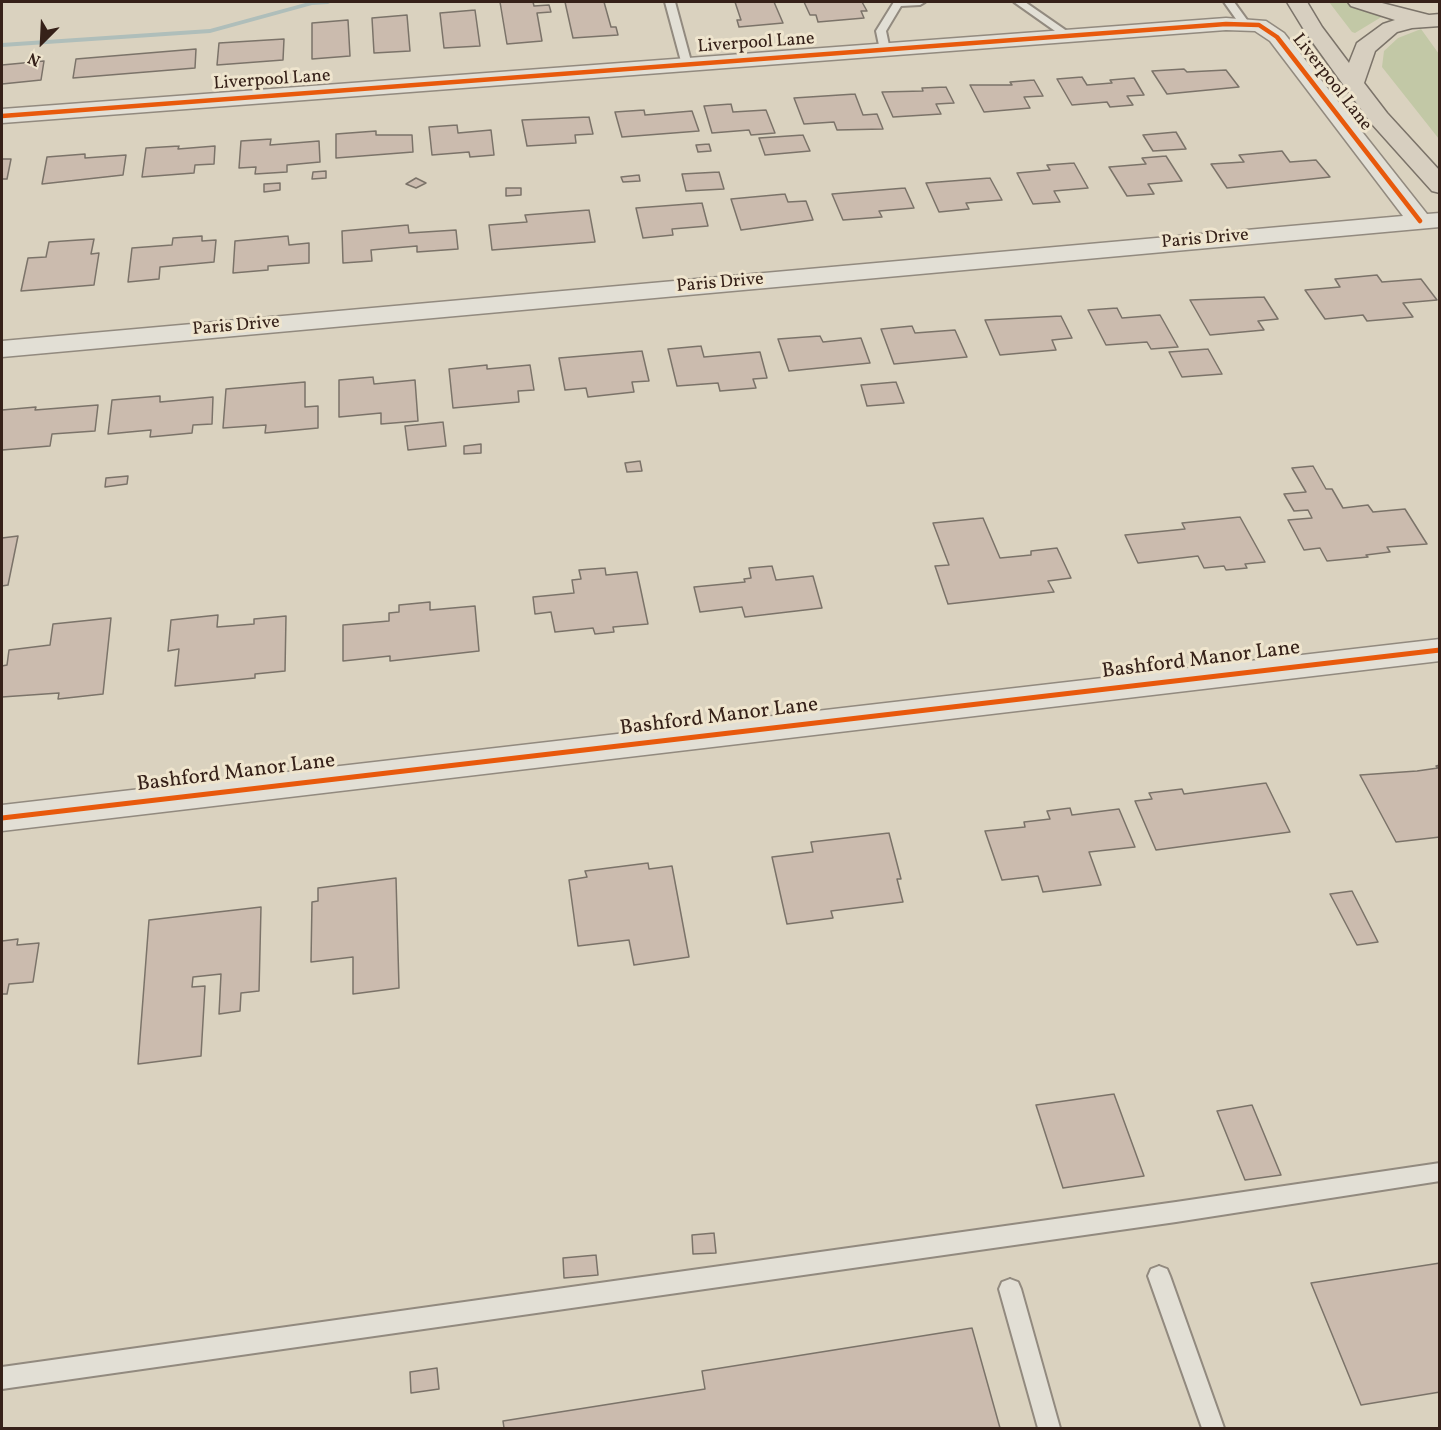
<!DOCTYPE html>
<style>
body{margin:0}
#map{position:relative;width:1441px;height:1430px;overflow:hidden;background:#dad2bf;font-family:Vollkorn,serif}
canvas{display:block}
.frame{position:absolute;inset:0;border:3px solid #362119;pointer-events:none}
.north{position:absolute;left:12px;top:12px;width:60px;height:60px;-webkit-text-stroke:4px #efe5ce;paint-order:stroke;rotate:204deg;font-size:16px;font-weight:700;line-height:24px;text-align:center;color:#362119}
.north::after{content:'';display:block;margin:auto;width:21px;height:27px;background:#362119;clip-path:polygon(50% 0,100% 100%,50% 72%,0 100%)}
</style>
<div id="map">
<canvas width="1441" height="1430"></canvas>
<div class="frame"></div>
<div class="north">N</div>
</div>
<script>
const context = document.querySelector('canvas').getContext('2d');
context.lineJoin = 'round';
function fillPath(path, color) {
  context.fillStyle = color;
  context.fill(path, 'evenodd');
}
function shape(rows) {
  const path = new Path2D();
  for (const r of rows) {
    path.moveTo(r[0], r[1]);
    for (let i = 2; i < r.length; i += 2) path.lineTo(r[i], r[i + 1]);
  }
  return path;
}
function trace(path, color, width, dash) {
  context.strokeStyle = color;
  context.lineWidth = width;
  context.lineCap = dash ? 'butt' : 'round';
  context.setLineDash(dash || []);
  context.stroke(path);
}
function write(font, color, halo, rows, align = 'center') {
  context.font = font + ' Vollkorn,serif';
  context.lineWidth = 6;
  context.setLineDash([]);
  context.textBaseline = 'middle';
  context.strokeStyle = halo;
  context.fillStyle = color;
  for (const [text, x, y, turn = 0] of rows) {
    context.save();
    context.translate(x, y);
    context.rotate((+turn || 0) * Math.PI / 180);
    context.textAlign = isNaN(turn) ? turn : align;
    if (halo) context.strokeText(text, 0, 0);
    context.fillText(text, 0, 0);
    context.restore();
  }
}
const green = shape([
 [1329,2,1346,2,1383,16,1355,33,1352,32],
 [1421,29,1439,54,1439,139,1382,67,1384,51,1398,38]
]);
const stream = shape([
 [309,2,332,2,328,4,312,5,210,33,2,47,2,43,210,29,309,2]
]);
const building = shape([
 [500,2,533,2,534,6,549,5,551,12,537,13,542,41,507,44,500,2],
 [565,2,604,2,611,27,616,27,618,35,573,38,565,2],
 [735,2,774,2,783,23,739,27,737,20,741,20,735,2],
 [804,2,862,2,867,11,861,11,864,18,818,22,816,15,810,15,804,2],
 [475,10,480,46,444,48,440,13,475,10],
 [407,15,410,51,374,53,372,18,407,15],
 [348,20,350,56,312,59,312,23,348,20],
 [284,39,283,60,217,65,219,43,284,39],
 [196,49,195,68,73,78,76,59,196,49],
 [44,61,41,80,2,84,2,65,44,61],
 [1184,69,1187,72,1226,70,1239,87,1167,94,1152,71,1184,69],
 [1082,77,1087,85,1112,83,1110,80,1134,78,1144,95,1127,96,1133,105,1110,107,1107,102,1072,105,1057,79,1082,77],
 [1034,80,1043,96,1024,97,1030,108,984,112,970,85,1012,85,1010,82,1034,80],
 [946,87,954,103,936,104,941,114,893,117,882,92,923,91,922,88,946,87],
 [855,94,863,115,877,114,883,129,837,130,834,122,804,124,794,98,855,94],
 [731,104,733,112,766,110,775,133,751,135,749,130,712,133,704,106,731,104],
 [644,110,645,115,692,111,699,131,622,137,615,112,644,110],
 [589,117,593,134,575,135,576,143,527,146,522,120,589,117],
 [457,125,458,133,491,130,494,155,470,157,469,152,432,155,429,127,457,125],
 [376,131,376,135,412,135,413,152,336,158,336,134,376,131],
 [1176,132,1186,149,1153,151,1143,135,1176,132],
 [803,135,810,151,765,155,759,138,803,135],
 [271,139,270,145,319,141,320,162,287,165,287,172,255,174,256,167,239,168,241,141,271,139],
 [709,144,711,151,698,152,696,145,709,144],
 [179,146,178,149,215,146,214,164,195,165,194,173,142,177,146,148,179,146],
 [1282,151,1290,162,1316,160,1330,177,1227,188,1211,164,1244,162,1239,155,1282,151],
 [85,154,85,158,126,155,123,175,42,184,47,157,85,154],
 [1166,156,1182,181,1148,184,1154,194,1127,196,1109,167,1146,164,1142,158,1166,156],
 [2,159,11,159,7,179,2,179,2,159],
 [1074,163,1088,188,1054,191,1060,202,1033,204,1017,173,1050,170,1047,165,1074,163],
 [326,171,326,178,312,179,313,172,326,171],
 [719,172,724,189,686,191,682,174,719,172],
 [639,175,640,181,623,182,621,177,639,175],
 [416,178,426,183,416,188,406,184,416,178],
 [990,178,1002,200,966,203,969,209,939,212,926,183,990,178],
 [280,183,280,190,264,192,264,184,280,183],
 [506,188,521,188,521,195,506,196,506,188],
 [905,188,914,208,879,211,882,217,843,220,832,194,905,188],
 [785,194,788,202,806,201,813,220,741,230,731,199,785,194],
 [702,203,708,226,672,229,673,235,643,238,636,208,702,203],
 [589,210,595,242,492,250,489,225,527,222,525,215,589,210],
 [408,225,409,233,456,230,458,249,417,252,417,246,371,250,372,261,343,263,342,231,408,225],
 [202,236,202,241,216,240,214,262,160,267,159,279,128,282,132,248,172,245,173,238,202,236],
 [288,236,289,245,309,243,309,263,268,266,268,270,233,273,235,241,288,236],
 [94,239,91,254,99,253,94,285,21,291,28,258,46,257,49,242,94,239],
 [1377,275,1382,282,1421,279,1437,300,1403,303,1413,317,1367,321,1363,315,1325,319,1305,290,1340,287,1335,279,1377,275],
 [1264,297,1278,319,1258,321,1264,330,1210,335,1190,300,1264,297],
 [1117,308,1122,318,1160,315,1178,347,1151,349,1147,342,1106,345,1088,310,1117,308],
 [1061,316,1072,338,1052,340,1056,350,1000,355,985,320,1061,316],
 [912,326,915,333,955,330,967,357,894,364,881,329,912,326],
 [820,336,823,342,861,338,870,363,789,371,778,339,820,336],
 [701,346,704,357,760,352,767,378,753,379,756,388,720,391,718,383,677,386,668,349,701,346],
 [1208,349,1222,374,1182,377,1169,352,1208,349],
 [642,351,649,381,632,382,634,392,588,397,586,388,565,390,559,358,642,351],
 [487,365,487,369,530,365,534,390,518,391,519,402,453,408,449,369,487,365],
 [373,377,374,384,415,380,418,421,381,424,381,413,339,417,339,380,373,377],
 [305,382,305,407,318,406,318,428,265,433,266,425,223,428,226,389,305,382],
 [896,382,904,403,867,406,861,385,896,382],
 [160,396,160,402,213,397,212,424,193,425,192,433,150,437,151,430,108,434,112,400,160,396],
 [98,405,95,431,52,434,50,446,2,450,2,410,36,407,35,410,98,405],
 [443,422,446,446,408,450,405,426,443,422],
 [481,444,481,453,464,454,464,446,481,444],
 [640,461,642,471,627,472,625,463,640,461],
 [1313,466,1326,489,1332,489,1343,508,1368,505,1373,512,1405,509,1427,544,1387,547,1390,552,1366,555,1368,557,1327,561,1320,548,1304,550,1288,520,1312,518,1308,510,1294,511,1284,494,1306,492,1292,468,1313,466],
 [128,476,127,484,105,487,106,478,128,476],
 [1240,517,1265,562,1245,564,1247,568,1226,570,1224,566,1204,568,1198,556,1138,563,1125,535,1185,529,1182,523,1240,517],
 [983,518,1000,558,1031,555,1031,551,1057,548,1071,578,1048,581,1054,592,948,604,935,566,949,565,933,523,983,518],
 [18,536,8,585,2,586,2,538,18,536],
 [772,566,776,580,813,576,822,608,745,617,742,607,700,612,694,587,745,582,744,579,751,578,749,568,772,566],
 [605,568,606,575,637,572,648,624,613,627,614,632,595,634,593,628,555,632,551,612,535,614,533,597,574,593,572,580,581,579,579,570,605,568],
 [430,602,430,610,475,606,479,651,390,661,390,656,343,661,343,625,389,621,389,613,399,612,399,605,430,602],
 [218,615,217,627,254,624,254,619,286,616,285,671,255,674,255,678,175,686,179,649,168,651,171,620,218,615],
 [111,618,103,694,58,699,59,693,2,697,2,666,7,665,9,650,50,645,53,624,111,618],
 [1440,765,1440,837,1396,842,1360,775,1417,771,1438,768,1436,766,1440,765],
 [1266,783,1290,832,1156,850,1135,801,1152,799,1149,793,1182,789,1184,794,1266,783],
 [1070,808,1072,815,1119,809,1135,847,1089,852,1101,885,1043,892,1038,876,1002,880,985,831,1025,827,1024,822,1050,819,1047,811,1070,808],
 [889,833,901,879,897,879,903,902,831,911,833,918,787,924,772,857,813,852,811,842,889,833],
 [648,863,649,869,672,866,689,957,634,965,629,940,578,946,569,880,587,877,585,871,648,863],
 [396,878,399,988,353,994,353,957,311,962,312,902,318,901,318,888,396,878],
 [1352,891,1378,942,1357,945,1330,894,1352,891],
 [261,907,259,991,241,993,240,1011,219,1014,221,974,193,977,192,987,205,986,201,1056,138,1064,149,920,261,907],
 [18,939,17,945,39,943,33,982,9,984,7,994,2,994,2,941,18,939],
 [1114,1094,1144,1176,1063,1188,1036,1105,1114,1094],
 [1252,1105,1281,1175,1245,1180,1217,1111,1252,1105],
 [714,1233,716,1253,693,1254,692,1235,714,1233],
 [596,1255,598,1275,564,1278,563,1258,596,1255],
 [1440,1263,1440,1392,1361,1405,1311,1283,1440,1263],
 [972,1328,1000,1428,504,1428,503,1421,705,1389,702,1371,972,1328],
 [437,1368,439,1389,411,1393,410,1372,437,1368]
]);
const service = shape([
 [665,2,675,2,692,65,691,67,687,68,682,65,665,2],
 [894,2,925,2,920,5,901,6,886,31,890,50,885,53,880,50,876,31,894,2],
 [1014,2,1025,2,1074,36,1065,38,1014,2],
 [1224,2,1234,2,1250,24,1249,26,1241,26,1224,2],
 [1440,1163,1440,1181,1176,1222,2,1389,2,1367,1176,1202,1440,1163],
 [1159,1266,1167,1269,1170,1276,1224,1428,1202,1428,1148,1276,1151,1269,1159,1266],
 [1010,1279,1018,1282,1021,1289,1060,1428,1038,1428,999,1289,1002,1282,1010,1279]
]);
const minor = shape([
 [1226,18,1266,21,1284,33,1427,214,1440,213,1440,227,2,357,2,341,1403,216,1270,41,1255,31,1226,30,2,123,2,109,1226,18],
 [1440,639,1440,661,2,831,2,805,1440,639]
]);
const primary = shape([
 [1287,2,1307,2,1322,27,1349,63,1357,43,1383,24,1395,20,1351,6,1348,2,1378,2,1429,15,1440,14,1440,26,1412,28,1397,32,1375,51,1364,83,1387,113,1440,171,1440,193,1432,191,1371,123,1306,33,1287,2]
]);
const cyclewayFar1 = shape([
 [2,116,1226,24,1259,25,1277,37,1420,221]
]);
const cycleway = shape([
 [2,818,1440,650]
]);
const farStreetnames = [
 ["Liverpool Lane",756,44,-4],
 ["Liverpool Lane",272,81,-4],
 ["Liverpool Lane",1331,83,52],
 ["Paris Drive",1205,240,-5],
 ["Paris Drive",720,284,-5],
 ["Paris Drive",236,327,-5]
];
const streetNames = [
 ["Bashford Manor Lane",1201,661,-7],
 ["Bashford Manor Lane",719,718,-7],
 ["Bashford Manor Lane",236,774,-7]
];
fillPath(green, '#c2c8a6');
fillPath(stream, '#afbeba');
fillPath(building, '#cbbbae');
trace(building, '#7b7369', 1.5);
trace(service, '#928a7f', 4);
trace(minor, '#928a7f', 3);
trace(primary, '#7b7369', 3);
fillPath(service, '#e2dfd5');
fillPath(minor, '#e2dfd5');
fillPath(primary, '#d7cfc0');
trace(cyclewayFar1, '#e8590c', 4.5);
trace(cycleway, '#e8590c', 5);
write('18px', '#362119', '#efe5ce', farStreetnames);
write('21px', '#362119', '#efe5ce', streetNames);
</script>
